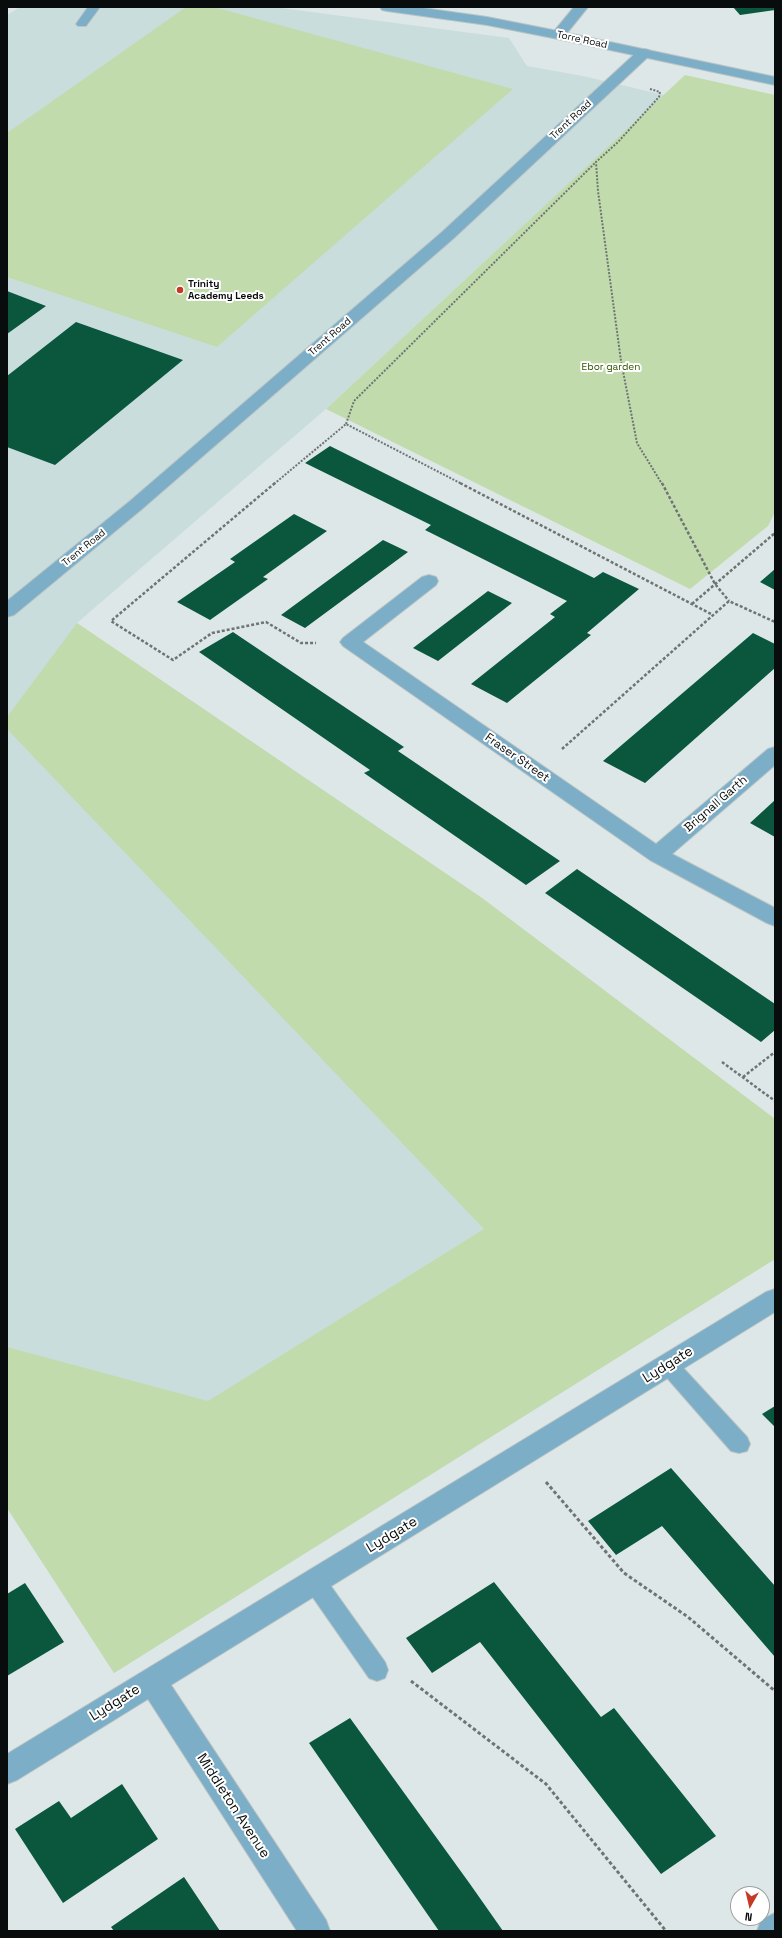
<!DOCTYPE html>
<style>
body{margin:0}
#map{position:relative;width:782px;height:1938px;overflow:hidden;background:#dde7e7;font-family:"Space Grotesk",sans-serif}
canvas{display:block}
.frame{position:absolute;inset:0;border:8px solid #090c0c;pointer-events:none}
.north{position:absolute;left:730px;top:1886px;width:40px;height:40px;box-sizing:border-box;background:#fff;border:1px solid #9d9e9e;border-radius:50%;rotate:188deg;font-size:11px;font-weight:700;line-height:16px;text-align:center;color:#090c0c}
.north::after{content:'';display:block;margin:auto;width:14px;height:18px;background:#c53926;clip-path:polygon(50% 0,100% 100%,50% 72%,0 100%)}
</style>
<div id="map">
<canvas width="782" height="1938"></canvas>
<div class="frame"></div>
<div class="north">N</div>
</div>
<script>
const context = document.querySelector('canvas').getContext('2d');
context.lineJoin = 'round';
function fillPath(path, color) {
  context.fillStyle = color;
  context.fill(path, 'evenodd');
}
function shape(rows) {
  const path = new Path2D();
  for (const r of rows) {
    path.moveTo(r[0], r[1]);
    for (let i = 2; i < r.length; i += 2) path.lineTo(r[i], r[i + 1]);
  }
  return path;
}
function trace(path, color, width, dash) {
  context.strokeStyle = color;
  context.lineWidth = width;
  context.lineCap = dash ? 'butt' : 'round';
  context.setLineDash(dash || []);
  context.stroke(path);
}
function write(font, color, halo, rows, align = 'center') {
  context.font = font + ' "Space Grotesk",sans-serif';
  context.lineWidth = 4;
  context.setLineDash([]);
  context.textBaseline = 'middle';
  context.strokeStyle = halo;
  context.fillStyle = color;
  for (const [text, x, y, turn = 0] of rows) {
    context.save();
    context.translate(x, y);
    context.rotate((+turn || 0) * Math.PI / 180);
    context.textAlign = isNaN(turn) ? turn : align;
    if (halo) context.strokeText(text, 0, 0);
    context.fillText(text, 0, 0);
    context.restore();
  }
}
const built = shape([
 [20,7,274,7,509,38,527,66,583,76,664,95,326,409,77,623,482,898,775,1119,775,1259,114,1673,7,1508,7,15]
]);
const green = shape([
 [186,7,214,7,513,89,217,347,7,277,7,133],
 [685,75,775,95,775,512,768,526,690,589,326,409],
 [77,623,482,898,775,1119,775,1259,114,1673,7,1508,7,1347,208,1401,484,1229,7,729,7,717]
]);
const building = shape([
 [733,7,773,7,775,10,740,15],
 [7,291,46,306,7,334],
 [76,322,183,360,55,465,7,447,7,376],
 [330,446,594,578,603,572,639,589,587,633,591,635,507,703,471,684,555,617,550,614,567,601,425,530,431,525,305,463],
 [294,514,327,531,263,577,268,579,210,620,177,602,235,562,230,559],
 [383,540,408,552,305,628,281,615],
 [775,569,775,590,760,582],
 [488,591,512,603,438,661,413,648],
 [233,632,404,747,398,751,560,861,526,885,364,773,370,770,199,652],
 [753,633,775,644,775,668,645,783,603,761],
 [775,800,775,837,750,823],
 [577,869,775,1004,775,1030,761,1042,545,893],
 [775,1406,775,1427,762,1414],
 [671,1468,775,1586,775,1657,662,1526,616,1555,588,1521],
 [494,1582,601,1717,614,1708,716,1836,661,1874,480,1642,432,1673,406,1638],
 [25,1583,64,1642,7,1676,7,1594],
 [350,1718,470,1884,503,1931,439,1931,309,1743],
 [122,1784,158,1839,63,1903,15,1829,59,1801,71,1818],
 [184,1877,220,1931,114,1931,111,1927]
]);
const pathFar2 = shape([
 [650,89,660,92,659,97,618,142,596,162,598,191,621,361,637,443,662,484],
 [346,424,354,401,596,162],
 [274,484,346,424,462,484]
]);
const pathFar1 = shape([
 [275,483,111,621,173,660,212,633,266,622,301,643,316,643],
 [460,483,713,615],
 [662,483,715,584,729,601],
 [692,604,775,533],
 [562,749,729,601,775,622],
 [722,1062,775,1101],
 [743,1077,775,1052]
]);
const path = shape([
 [546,1482,624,1573,688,1617,775,1691],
 [411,1681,546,1784,666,1931]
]);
const service = shape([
 [88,7,100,7,86,26,78,26,76,24,88,7],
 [668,1356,675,1359,747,1437,750,1444,747,1451,739,1453,731,1451,661,1371,658,1365,661,1359,668,1356],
 [315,1572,323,1575,385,1662,388,1670,385,1678,377,1681,369,1678,307,1589,304,1582,307,1575,315,1572]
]);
const minor = shape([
 [574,7,588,7,563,38,553,38,551,35,574,7],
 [644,49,649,50,651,53,649,56,454,238,142,509,14,615,7,617,7,601,130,501,442,232,639,50,644,49],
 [429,575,436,577,438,581,436,585,363,642,656,844,768,749,775,747,775,765,672,854,775,908,775,926,767,923,650,860,343,646,340,642,343,638,422,577,429,575],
 [775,1289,775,1312,171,1685,326,1920,330,1931,297,1931,148,1699,17,1780,7,1784,7,1754,766,1292,775,1289]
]);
const tertiary = shape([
 [380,7,416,7,487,17,558,31,775,77,775,85,558,39,487,25,387,11,382,10,380,7],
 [775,1913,775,1931,757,1931,761,1920,775,1913]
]);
const markers = [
 [180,290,4,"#c53926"]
];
const farStreetnames = [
 ["Torre Road",582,40,12],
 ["Trent Road",571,120,-43],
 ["Trent Road",330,337,-41],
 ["Trent Road",84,548,-39]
];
const farPoinames = [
 ["Trinity",188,284],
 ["Academy Leeds",188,296]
];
const farParknames = [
 ["Ebor garden",611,367]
];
const streetNames = [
 ["Fraser Street",517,758,35],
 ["Brignall Garth",716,804,-41]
];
const nearStreetnames = [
 ["Lydgate",668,1365,-32],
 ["Lydgate",392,1535,-31],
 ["Lydgate",115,1703,-32],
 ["Middleton Avenue",233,1806,57]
];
fillPath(built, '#cadddd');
fillPath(green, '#c2dbad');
fillPath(building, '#0b573e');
trace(service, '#bbc4c4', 2);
trace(minor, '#bbc4c4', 2);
trace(tertiary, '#bbc4c4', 2);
trace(pathFar2, '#6e7474', 2, [2, 1.5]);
trace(pathFar1, '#6e7474', 2.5, [3, 2]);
trace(path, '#6e7474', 3, [3.5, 2.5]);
fillPath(service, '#7daec7');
fillPath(minor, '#7daec7');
fillPath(tertiary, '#7daec7');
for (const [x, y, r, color] of markers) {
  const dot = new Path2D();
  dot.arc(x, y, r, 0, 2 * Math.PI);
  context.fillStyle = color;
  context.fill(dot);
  trace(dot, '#fff', 1.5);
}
write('10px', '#090c0c', '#fff', farStreetnames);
write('bold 10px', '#090c0c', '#fff', farPoinames, 'left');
write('10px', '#305300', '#fff', farParknames);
write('12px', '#090c0c', '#fff', streetNames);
write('14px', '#090c0c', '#fff', nearStreetnames);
</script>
